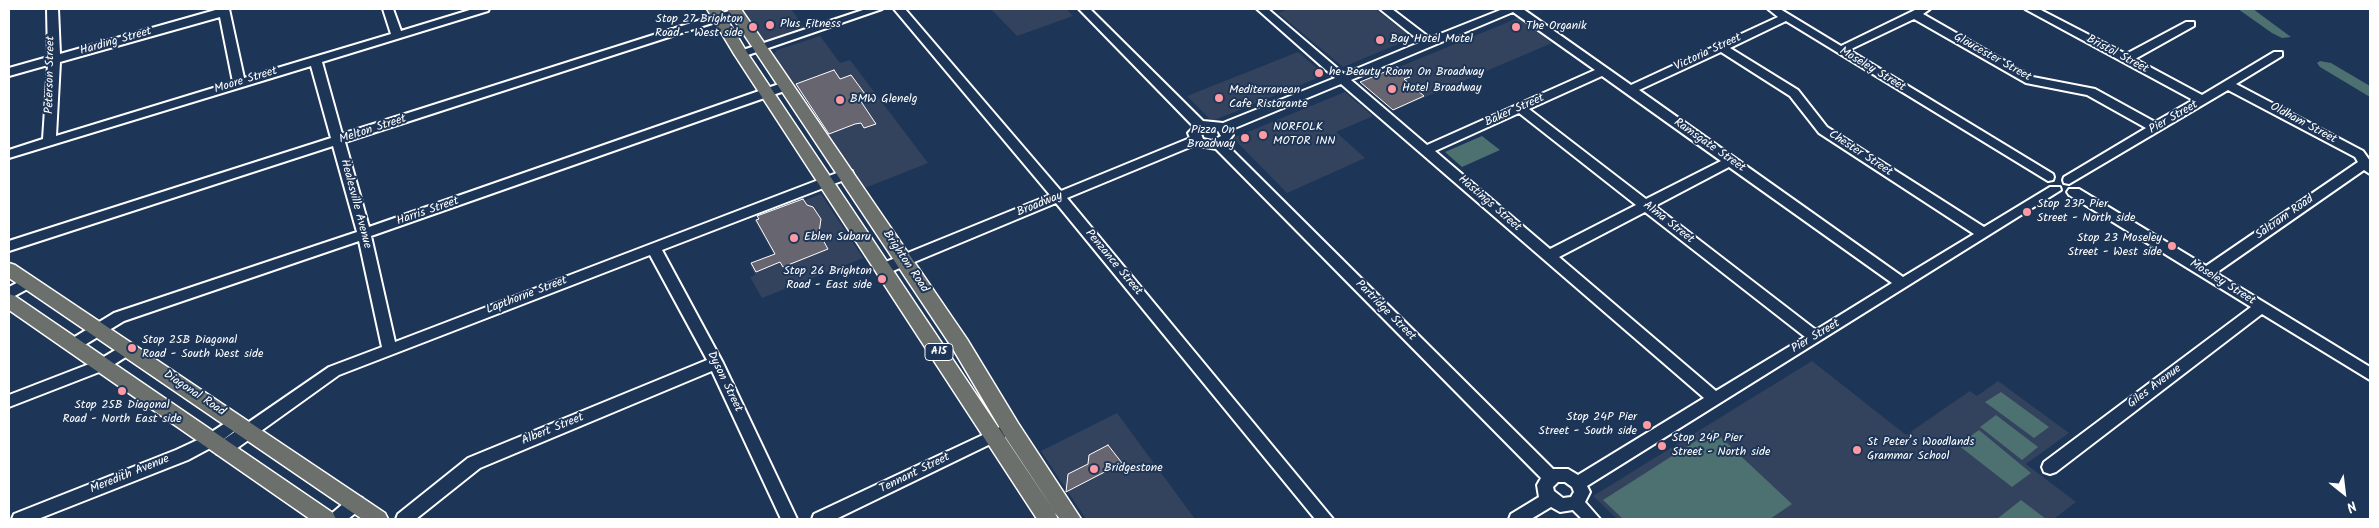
<!DOCTYPE html>
<meta charset="utf-8">
<style>
body{margin:0}
#map{position:relative;width:2379px;height:528px;overflow:hidden;background:#1d3557;font-family:Kalam,sans-serif}
canvas{display:block}
.frame{position:absolute;inset:0;border:10px solid #fff;pointer-events:none}
.north{position:absolute;left:2319px;top:468px;width:50px;height:50px;-webkit-text-stroke:4px #1d3557;paint-order:stroke;rotate:151deg;font-size:14px;font-weight:700;line-height:20px;text-align:center;color:#fff}
.north::after{content:'';display:block;margin:auto;width:18px;height:22px;background:#fff;clip-path:polygon(50% 0,100% 100%,50% 72%,0 100%)}
</style>
<div id="map">
<canvas width="2379" height="528"></canvas>
<div class="frame"></div>
<div class="north">N</div>
</div>
<script>
const context = document.querySelector('canvas').getContext('2d');
context.lineJoin = 'round';
function fillPath(path, color) {
  context.fillStyle = color;
  context.fill(path, 'evenodd');
}
function shape(rows) {
  const path = new Path2D();
  for (const r of rows) {
    path.moveTo(r[0], r[1]);
    for (let i = 2; i < r.length; i += 2) path.lineTo(r[i], r[i + 1]);
  }
  return path;
}
function trace(path, color, width, dash) {
  context.strokeStyle = color;
  context.lineWidth = width;
  context.lineCap = dash ? 'butt' : 'round';
  context.setLineDash(dash || []);
  context.stroke(path);
}
function write(font, color, halo, rows, align = 'center') {
  context.font = font + ' Kalam,sans-serif';
  context.lineWidth = 4;
  context.setLineDash([]);
  context.textBaseline = 'middle';
  context.strokeStyle = halo;
  context.fillStyle = color;
  for (const [text, x, y, turn = 0] of rows) {
    context.save();
    context.translate(x, y);
    context.rotate((+turn || 0) * Math.PI / 180);
    context.textAlign = isNaN(turn) ? turn : align;
    if (halo) context.strokeText(text, 0, 0);
    context.fillText(text, 0, 0);
    context.restore();
  }
}
const built = shape([
 [743,9,791,9,804,27,764,41],
 [991,9,1066,9,1073,16,1017,36],
 [1289,9,1375,9,1413,38,1343,67,1278,13],
 [1518,18,1552,43,1395,110,1363,82],
 [820,36,840,63,850,60,928,163,865,188,773,55,777,50],
 [1298,52,1325,75,1212,121,1187,96],
 [1345,92,1373,116,1336,132,1365,158,1287,193,1233,138],
 [821,194,863,258,762,298,750,277,755,275,750,265,774,255,754,220],
 [1812,361,1906,435,1970,391,1977,396,1998,381,2069,433,2026,464,2076,502,2054,519,1617,519,1593,496],
 [1117,413,1195,519,1086,519,1041,451]
]);
const green = shape([
 [2238,9,2253,9,2291,37,2282,38,2272,33],
 [2320,61,2331,63,2370,86,2370,97,2320,67,2317,63],
 [1482,136,1500,150,1462,167,1445,152],
 [2001,392,2049,427,2034,438,1985,402],
 [1996,415,2038,447,2022,460,1980,427],
 [1713,430,1792,504,1770,519,1623,519,1603,500],
 [1979,430,2031,473,2012,487,1958,445],
 [2021,500,2046,519,1997,519]
]);
const building = shape([
 [1397,67,1410,77,1404,79,1424,96,1393,110,1360,82,1397,67],
 [834,70,840,79,851,75,868,98,860,100,876,124,864,128,861,123,855,124,829,134,796,84,834,70],
 [803,199,807,205,813,207,821,219,819,233,828,249,783,267,780,262,756,272,751,263,775,254,756,220,759,219,757,216,803,199],
 [1108,445,1122,463,1066,492,1068,474,1088,464,1089,455,1108,445]
]);
const minor = shape([
 [47,9,58,9,60,54,219,9,229,9,244,78,391,34,383,9,393,9,401,31,473,9,489,9,488,11,322,62,342,134,732,10,740,10,740,14,345,142,369,227,782,83,790,83,792,86,790,89,371,236,395,342,842,171,852,171,853,174,852,177,662,250,723,363,797,519,781,519,712,371,480,468,416,519,396,519,398,514,468,458,707,360,650,255,339,375,229,454,223,455,217,454,215,449,217,444,329,367,382,347,359,241,124,321,78,349,68,349,66,345,68,341,114,313,357,232,333,146,9,251,9,241,331,138,311,66,9,158,9,150,43,139,48,65,9,76,9,68,48,57,47,9],
 [220,17,233,82,56,136,60,62,220,17],
 [866,9,882,9,745,56,737,56,735,54,737,52,866,9],
 [894,9,905,9,1061,191,1190,138,1188,133,1194,127,1079,9,1090,9,1203,121,1223,123,1335,78,1257,9,1268,9,1344,74,1421,42,1380,9,1392,9,1430,38,1503,9,1523,9,1631,85,1778,17,1768,9,1780,9,1841,46,1917,9,1930,9,1923,14,2033,77,2095,89,2155,122,2193,100,2025,9,2039,9,2126,54,2186,22,2194,22,2194,26,2135,59,2202,95,2274,52,2282,52,2282,56,2236,84,2363,151,2370,161,2370,174,2364,170,2216,273,2370,367,2370,380,2262,314,2056,472,2050,474,2044,472,2042,467,2044,462,2251,307,2069,195,2067,192,2069,189,2079,189,2206,266,2358,162,2355,157,2228,90,2069,184,2064,183,2063,180,2064,177,2146,128,2087,95,2026,83,1914,19,1849,50,2053,174,2054,177,2053,180,2048,181,1786,21,1730,48,1798,90,1827,127,1984,227,2050,187,2060,187,2061,190,1587,486,1590,492,1585,502,1600,519,1582,519,1573,510,1560,512,1551,507,1531,519,1509,519,1511,514,1539,497,1537,485,1541,478,1216,149,1195,145,1067,198,1333,519,1315,519,1056,203,888,273,878,273,876,269,878,265,1050,195,894,9],
 [1513,12,1595,70,1427,145,1351,80,1513,12],
 [1721,52,1790,96,1819,133,1974,234,1903,277,1639,90,1721,52],
 [1602,76,1721,161,1646,199,1529,109,1602,76],
 [1341,84,1704,398,1578,475,1568,469,1553,469,1226,144,1233,135,1230,130,1341,84],
 [1519,113,1636,205,1550,249,1435,151,1519,113],
 [1207,129,1218,131,1221,136,1212,141,1203,139,1201,134,1207,129],
 [1729,167,1892,283,1816,330,1655,206,1729,167],
 [1645,212,1805,337,1716,391,1559,257,1645,212],
 [1558,482,1565,482,1572,487,1574,492,1571,497,1563,498,1554,491,1553,487,1558,482],
 [28,277,35,282,33,286,9,299,9,287,28,277],
 [127,343,132,345,134,349,132,353,107,369,9,407,9,395,97,361,127,343],
 [236,416,241,418,244,422,241,426,216,445,188,460,38,519,12,519,14,514,176,450,204,437,236,416],
 [1002,426,1007,428,1010,432,1007,436,836,519,812,519,814,514,1002,426],
 [356,496,362,498,364,503,362,508,348,519,329,519,331,514,350,498,356,496]
]);
const major = shape([
 [707,9,721,9,748,54,1053,509,1004,435,953,349,727,9,741,9,967,339,1018,423,1081,519,1060,519,1055,513,1058,519,1037,519,734,54,707,9],
 [9,263,15,265,385,513,388,519,362,519,9,278,9,263],
 [9,294,15,296,333,513,336,519,310,519,9,310,9,294]
]);
const markers = [
 [770,25,5,"#ff9aa2"],
 [753,27,5,"#ff9aa2"],
 [1516,27,5,"#ff9aa2"],
 [1380,40,5,"#ff9aa2"],
 [1319,73,5,"#ff9aa2"],
 [1392,89,5,"#ff9aa2"],
 [1219,98,5,"#ff9aa2"],
 [840,100,5,"#ff9aa2"],
 [1263,135,5,"#ff9aa2"],
 [1245,138,5,"#ff9aa2"],
 [2027,212,5,"#ff9aa2"],
 [794,238,5,"#ff9aa2"],
 [2172,246,5,"#ff9aa2"],
 [882,279,5,"#ff9aa2"],
 [132,348,5,"#ff9aa2"],
 [122,391,5,"#ff9aa2"],
 [1647,425,5,"#ff9aa2"],
 [1662,446,5,"#ff9aa2"],
 [1857,450,5,"#ff9aa2"],
 [1094,469,5,"#ff9aa2"]
];
const shields = [
 [939,352,28]
];
const shieldNames = [
 ["A15",939,352]
];
const poiNames = [
 ["Stop 27 Brighton",743,20,"right"],
 ["Road - West side",743,34,"right"],
 ["Plus Fitness",780,25],
 ["The Organik",1526,27],
 ["Bay Hotel Motel",1390,40],
 ["he Beauty Room On Broadway",1329,73],
 ["Hotel Broadway",1402,89],
 ["Mediterranean",1229,91],
 ["Cafe Ristorante",1229,105],
 ["BMW Glenelg",850,100],
 ["NORFOLK",1273,128],
 ["MOTOR INN",1273,142],
 ["Pizza On",1235,131,"right"],
 ["Broadway",1235,145,"right"],
 ["Stop 23P Pier",2037,205],
 ["Street - North side",2037,219],
 ["Eblen Subaru",804,238],
 ["Stop 23 Moseley",2162,239,"right"],
 ["Street - West side",2162,253,"right"],
 ["Stop 26 Brighton",872,272,"right"],
 ["Road - East side",872,286,"right"],
 ["Stop 25B Diagonal",142,341],
 ["Road - South West side",142,355],
 ["Stop 25B Diagonal",122,406,"center"],
 ["Road - North East side",122,420,"center"],
 ["Stop 24P Pier",1637,418,"right"],
 ["Street - South side",1637,432,"right"],
 ["Stop 24P Pier",1672,439],
 ["Street - North side",1672,453],
 ["St Peter’s Woodlands",1867,443],
 ["Grammar School",1867,457],
 ["Bridgestone",1104,469]
];
const streetNames = [
 ["Harding Street",116,42,-16],
 ["Victoria Street",1708,53,-25],
 ["Bristol Street",2117,55,28],
 ["Gloucester Street",1992,58,29],
 ["Moseley Street",1872,70,31],
 ["Peterson Street",51,75,-89],
 ["Moore Street",246,81,-17],
 ["Baker Street",1515,111,-24],
 ["Pier Street",2174,118,-30],
 ["Oldham Street",2303,124,28],
 ["Melton Street",373,130,-18],
 ["Ramsgate Street",1709,146,35],
 ["Chester Street",1860,154,33],
 ["Healesville Avenue",355,204,75],
 ["Hastings Street",1489,204,41],
 ["Broadway",1040,205,-22],
 ["Harris Street",428,212,-19],
 ["Saltram Road",2285,218,-35],
 ["Alma Street",1668,223,38],
 ["Brighton Road",905,262,56],
 ["Penzance Street",1113,263,50],
 ["Moseley Street",2222,283,32],
 ["Lapthorne Street",527,296,-21],
 ["Partridge Street",1385,311,45],
 ["Pier Street",1816,337,-31],
 ["Dyson Street",724,382,64],
 ["Giles Avenue",2155,387,-37],
 ["Diagonal Road",194,394,34],
 ["Albert Street",553,430,-22],
 ["Tennant Street",915,474,-26],
 ["Meredith Avenue",130,475,-22]
];
fillPath(built, '#33435e');
fillPath(green, '#4d7071');
fillPath(building, '#666570');
trace(building, '#fff', 1);
trace(minor, '#fff', 4);
trace(major, '#fff', 3);
fillPath(minor, '#1d3557');
fillPath(major, '#6c706d');
for (const [x, y, r, color] of markers) {
  const dot = new Path2D();
  dot.arc(x, y, r, 0, 2 * Math.PI);
  context.fillStyle = color;
  context.fill(dot);
  trace(dot, '#1d3557', 2);
}
for (const [x, y, w] of shields) {
  const box = new Path2D();
  box.roundRect(x - w / 2, y - 8.5, w, 17, 4);
  context.fillStyle = '#1d3557';
  context.fill(box);
  trace(box, '#fff', 1);
}
write('bold 11px', '#fff', null, shieldNames);
write('12px', '#fff', '#1d3557', poiNames, 'left');
write('12px', '#fff', '#1d3557', streetNames);
</script>
